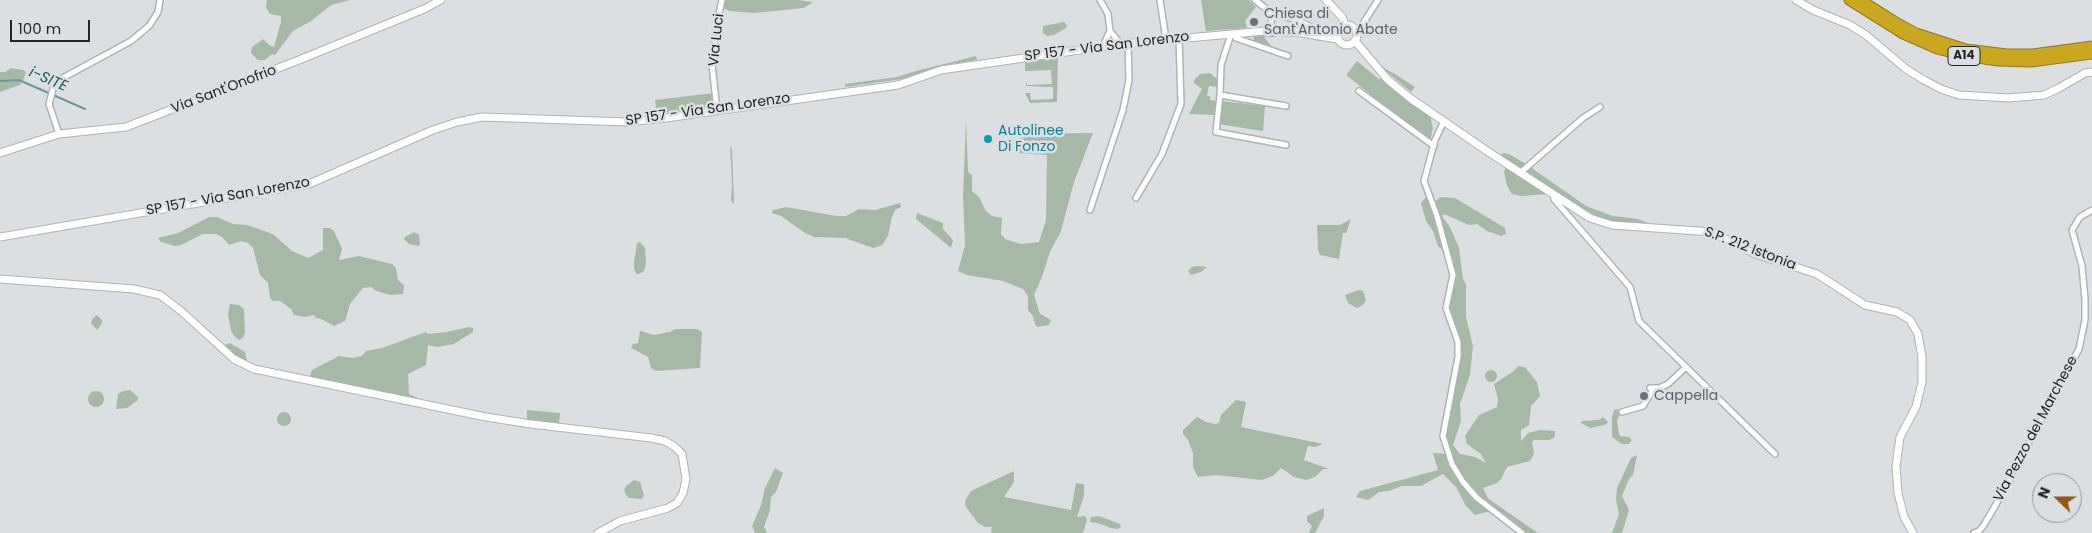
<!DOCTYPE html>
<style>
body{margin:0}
#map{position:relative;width:2092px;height:533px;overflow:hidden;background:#dcdfe2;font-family:Poppins,sans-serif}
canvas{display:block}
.north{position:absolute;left:2032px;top:473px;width:50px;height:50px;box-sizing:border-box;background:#dcdfe2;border:1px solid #929597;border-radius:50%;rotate:292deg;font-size:14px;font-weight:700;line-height:20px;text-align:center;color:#242526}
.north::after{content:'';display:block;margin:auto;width:18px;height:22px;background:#935818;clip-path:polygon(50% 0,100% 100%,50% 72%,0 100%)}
.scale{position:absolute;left:10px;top:20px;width:80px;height:22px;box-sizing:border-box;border:2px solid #242526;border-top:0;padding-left:6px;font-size:15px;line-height:18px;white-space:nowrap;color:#242526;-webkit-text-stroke:4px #dcdfe2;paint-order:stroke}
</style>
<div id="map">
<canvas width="2092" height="533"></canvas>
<div class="north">N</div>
<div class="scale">100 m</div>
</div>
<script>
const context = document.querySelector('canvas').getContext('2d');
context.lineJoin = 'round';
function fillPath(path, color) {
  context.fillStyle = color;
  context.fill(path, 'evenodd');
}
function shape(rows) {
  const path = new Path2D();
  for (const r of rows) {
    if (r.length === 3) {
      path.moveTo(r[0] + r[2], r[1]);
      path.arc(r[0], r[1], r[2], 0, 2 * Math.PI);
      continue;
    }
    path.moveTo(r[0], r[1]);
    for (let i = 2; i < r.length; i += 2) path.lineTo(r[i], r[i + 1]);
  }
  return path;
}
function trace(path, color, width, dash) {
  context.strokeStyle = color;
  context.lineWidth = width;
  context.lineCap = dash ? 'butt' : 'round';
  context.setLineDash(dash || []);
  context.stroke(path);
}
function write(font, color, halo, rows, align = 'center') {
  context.font = font + ' Poppins,sans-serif';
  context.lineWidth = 5;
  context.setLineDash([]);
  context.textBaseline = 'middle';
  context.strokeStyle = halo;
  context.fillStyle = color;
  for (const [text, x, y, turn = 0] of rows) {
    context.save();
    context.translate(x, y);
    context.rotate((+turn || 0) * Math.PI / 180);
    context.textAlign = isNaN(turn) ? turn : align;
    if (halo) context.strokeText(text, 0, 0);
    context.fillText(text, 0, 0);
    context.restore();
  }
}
const green = shape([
 [267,0,350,0,331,5,311,21,293,31,275,55,272,54,265,60,258,60,251,53,252,47,263,39,269,45,274,47,281,22,281,16,270,14,268,11,266,7],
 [724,0,798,0,813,2,804,8,754,13,730,11,723,8],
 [1201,0,1249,0,1256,7,1245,21,1247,28,1206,31],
 [1064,22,1067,25,1066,28,1054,35,1047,36,1043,33,1043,26],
 [1254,34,1280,34,1275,37,1264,37,1275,51,1255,43,1253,36],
 [1058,55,1057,102,1030,103,1025,93,1030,93,1031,100,1053,99,1053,87,1026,86,1026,81,1027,85,1052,84,1051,70,1025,71,1025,59],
 [976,56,977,60,940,66,902,79,845,87,845,84,897,77,916,71],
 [1357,61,1379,79,1384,79,1430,115,1433,128,1430,141,1375,101,1369,93,1346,75],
 [1380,66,1395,74,1415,87,1411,92],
 [11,68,23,70,26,72,24,78,20,85,0,92,0,72,5,72],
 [1210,73,1217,79,1217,87,1209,86,1207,96,1210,96,1210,100,1216,101,1214,115,1189,114,1202,89,1194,83,1194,80,1200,74],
 [714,93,714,106,657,114,655,100],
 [1221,101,1265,106,1263,131,1218,124],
 [966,119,968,172,972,175,972,191,979,197,986,211,992,216,1002,218,1001,234,1005,239,1021,244,1039,242,1046,220,1047,155,1018,153,1019,138,1028,137,1029,134,1093,133,1074,182,1061,231,1050,252,1042,277,1034,295,1040,314,1051,320,1049,325,1037,327,1035,324,1033,316,1028,310,1028,296,1023,289,1003,281,967,275,958,271,965,245,963,195],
 [730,145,732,149,734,204,731,201,732,185],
 [1503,153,1509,154,1526,164,1586,206,1613,216,1638,219,1650,224,1617,223,1600,218,1563,197,1501,155],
 [1506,166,1548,194,1521,196,1512,194,1507,186,1504,172],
 [1426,197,1429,197,1436,216,1446,253,1438,246,1433,231,1426,221,1421,203],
 [1430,197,1436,201,1440,197,1455,198,1505,228,1506,234,1501,236,1487,231,1477,224,1469,225,1444,214,1442,216,1450,227,1459,248,1463,279,1466,285,1466,317,1473,346,1470,375,1460,404,1461,421,1453,445,1460,454,1475,457,1486,463,1481,454,1467,444,1465,436,1479,415,1497,407,1498,399,1494,384,1514,371,1518,366,1525,367,1537,382,1540,396,1531,406,1529,425,1521,430,1521,441,1528,433,1540,430,1555,431,1555,437,1549,440,1534,440,1532,442,1534,454,1530,461,1507,467,1501,479,1497,483,1483,488,1488,498,1493,502,1538,533,1523,533,1475,495,1452,463,1444,434,1459,367,1460,353,1447,307,1454,275],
 [900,203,901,207,895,210,892,217,888,236,882,245,873,248,845,238,814,237,805,233,781,216,772,213,773,210,786,207,836,216,846,216,859,209,875,210],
 [917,213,943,223,943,229,953,240,951,248,916,219],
 [209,217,217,217,233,224,247,225,267,232,274,235,292,251,308,258,323,250,323,228,330,228,334,231,342,249,339,260,359,256,392,264,396,268,398,280,404,285,403,294,390,295,374,290,372,287,363,288,350,304,345,321,334,326,321,319,316,318,314,315,305,317,294,315,291,309,280,301,273,301,270,298,268,283,260,275,253,248,248,243,241,241,229,245,222,237,216,234,203,234,181,245,175,246,161,242,158,238,178,233],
 [1351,219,1346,233,1343,233,1339,259,1320,255,1318,250,1317,225,1340,225],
 [414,232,419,235,420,243,419,246,409,244,404,239,405,237],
 [640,242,645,248,646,263,644,271,639,274,636,274,634,268,634,262,637,243],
 [1192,267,1197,266,1207,267,1201,272,1191,275,1188,271],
 [1359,290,1363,291,1366,300,1363,305,1357,308,1348,303,1345,295],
 [230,304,239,305,244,309,245,332,243,338,239,340,236,338,231,331,228,314],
 [97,315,102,320,102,323,97,330,91,323,93,318],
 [469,327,473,328,473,332,454,344,437,347,428,345,426,365,408,374,409,394,418,398,417,401,309,378,312,370,339,356,353,358,362,356,366,351,382,348,426,332,428,334,447,332],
 [675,329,697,329,702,332,700,368,656,371,651,368,648,357,631,348,633,344,638,343,640,331,654,335,670,332],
 [230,343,245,352,247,361,236,358,222,346],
 [1491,376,6],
 [130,390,138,397,138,400,127,408,116,409,118,394,123,391],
 [96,399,8],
 [1236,400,1246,402,1241,427,1323,444,1315,447,1308,446,1304,460,1329,469,1323,469,1315,477,1306,480,1294,477,1281,468,1273,476,1262,480,1216,475,1198,477,1193,467,1193,453,1188,440,1183,434,1183,430,1197,417,1206,422,1215,424,1219,423,1221,415],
 [1617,409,1620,413,1617,421,1619,433,1620,436,1629,437,1632,440,1629,444,1622,444,1612,437,1612,417,1614,410],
 [527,410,560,413,559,424,527,421],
 [284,419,7],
 [1603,417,1608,422,1605,425,1590,428,1581,423,1582,421,1599,420],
 [1433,453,1447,454,1449,463,1491,511,1475,515,1466,506,1456,487,1443,474,1421,486,1402,486,1389,491,1379,492,1368,500,1356,497,1360,491,1438,470],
 [1637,455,1633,475,1629,479,1622,496,1629,510,1622,533,1612,533,1619,514,1616,500,1617,488,1631,458],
 [775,468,783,473,776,492,771,497,770,510,764,527,767,533,755,533,752,526,761,505,765,488],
 [1014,471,1014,482,1004,497,1071,510,1076,483,1084,484,1084,496,1077,517,1085,516,1087,520,1083,533,991,533,992,527,985,527,978,523,966,507,965,501,971,491],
 [634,480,640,482,644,495,642,499,629,498,626,495,624,490,626,486],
 [1324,508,1324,516,1315,533,1309,533,1312,526,1307,521,1307,516],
 [1099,516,1120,524,1121,527,1118,529,1111,528,1098,523,1090,522,1091,517]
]);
const stream = shape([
 [0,81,19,80,85,109]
]);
const street = shape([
 [1100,0,1108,14,1110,31,1121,44],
 [1160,0,1166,39],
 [1255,0,1273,14,1295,19,1313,28,1318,32,1319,37],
 [1269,31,1273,14],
 [1357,33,1378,0],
 [1231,34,1221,65,1220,95,1216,132,1286,145],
 [1233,34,1236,38,1288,56],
 [1103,46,1110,31],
 [1359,91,1434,146],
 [1220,95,1286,106],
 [717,110,712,65,716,27,722,0],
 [1444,121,1435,140,1424,181,1437,216,1453,275,1446,308,1458,342,1458,357,1443,436,1452,464,1463,482,1477,498,1522,533],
 [59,134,49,104,54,85,59,80,131,41,149,26,158,12,160,0],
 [1520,173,1583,118,1600,107],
 [1553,194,1554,199,1630,287,1639,321,1775,454],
 [1136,198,1162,154,1181,104,1179,38],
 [1090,210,1123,110,1129,80,1128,43],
 [1650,388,1659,388,1668,384,1686,367],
 [1622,412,1643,406,1654,388],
 [1974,533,1979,531,1984,525,2009,482,2013,467,2023,449,2028,444,2079,349,2085,320,2085,299,2082,266,2072,230,2080,217,2092,210]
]);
const secondary = shape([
 [1326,0,1342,17,1345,25],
 [1796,0,1813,10,1850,25,1866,35,1906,69,1924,80,1941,89,1959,95,2009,98,2044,95,2059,88,2085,73,2092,72],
 [1347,35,10],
 [1355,41,1388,80,1410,98,1487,151,1590,218,1612,225,1712,232,1755,254,1817,274,1865,305,1897,312,1910,320,1918,334,1922,357,1922,382,1916,407,1900,437,1896,466,1898,493,1904,517,1913,533],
 [0,153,59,134,126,127,299,60,424,9,441,0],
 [0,237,309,184,433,130,457,122,482,117,627,122,666,118,898,85,941,70,1121,44,1265,31,1302,33,1337,39],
 [0,279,134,289,160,295,181,311,234,359,254,369,264,371,486,417,531,424,651,438,665,441,675,447,682,454,686,479,683,493,677,503,668,508,620,521,598,533]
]);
const highway = shape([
 [1849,0,1903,34,1937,49,1964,56,1998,61,2031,62,2092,54],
 [1861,0,1894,21,1916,33,1966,49,2007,54,2033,54,2092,46]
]);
const markers = [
 [1254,22,5,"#6b7280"],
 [988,139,5,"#0f9aa8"],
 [1644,396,5,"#6b7280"]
];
const shields = [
 [1964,56,32]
];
const shieldNames = [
 ["A14",1964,56]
];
const worshipNames = [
 ["Chiesa di",1264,14],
 ["Sant'Antonio Abate",1264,30],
 ["Cappella",1654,396]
];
const streetNames = [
 ["Via Luci",717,40,-84],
 ["SP 157 - Via San Lorenzo",1107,47,-7],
 ["Via Sant'Onofrio",224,90,-21],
 ["SP 157 - Via San Lorenzo",708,110,-8],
 ["SP 157 - Via San Lorenzo",228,197,-10],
 ["S.P. 212 Istonia",1750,249,21],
 ["Via Pezzo del Marchese",2036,429,-62]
];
const cultureNames = [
 ["Autolinee",998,131],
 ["Di Fonzo",998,147]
];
const waterNames = [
 ["i-SITE",48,80,23]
];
fillPath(green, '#a6b8a6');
trace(stream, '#6c9a9b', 2);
trace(street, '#afb3b5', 8);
trace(secondary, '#afb3b5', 9);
trace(highway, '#917923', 11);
trace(street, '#fff', 5);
trace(secondary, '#fff', 7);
trace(highway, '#cba621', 9);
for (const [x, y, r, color] of markers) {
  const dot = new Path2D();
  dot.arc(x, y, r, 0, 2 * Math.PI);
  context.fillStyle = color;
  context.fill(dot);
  trace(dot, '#dcdfe2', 2);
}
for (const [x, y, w] of shields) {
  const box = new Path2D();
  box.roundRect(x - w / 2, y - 9.5, w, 19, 4);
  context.fillStyle = '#dcdfe2';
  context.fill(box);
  trace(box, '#242526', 1);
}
write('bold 12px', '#242526', null, shieldNames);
write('14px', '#5b616d', '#dcdfe2', worshipNames, 'left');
write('14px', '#242526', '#dcdfe2', streetNames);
write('14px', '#0d838f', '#dcdfe2', cultureNames, 'left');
write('italic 15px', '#18595b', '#dcdfe2', waterNames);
</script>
